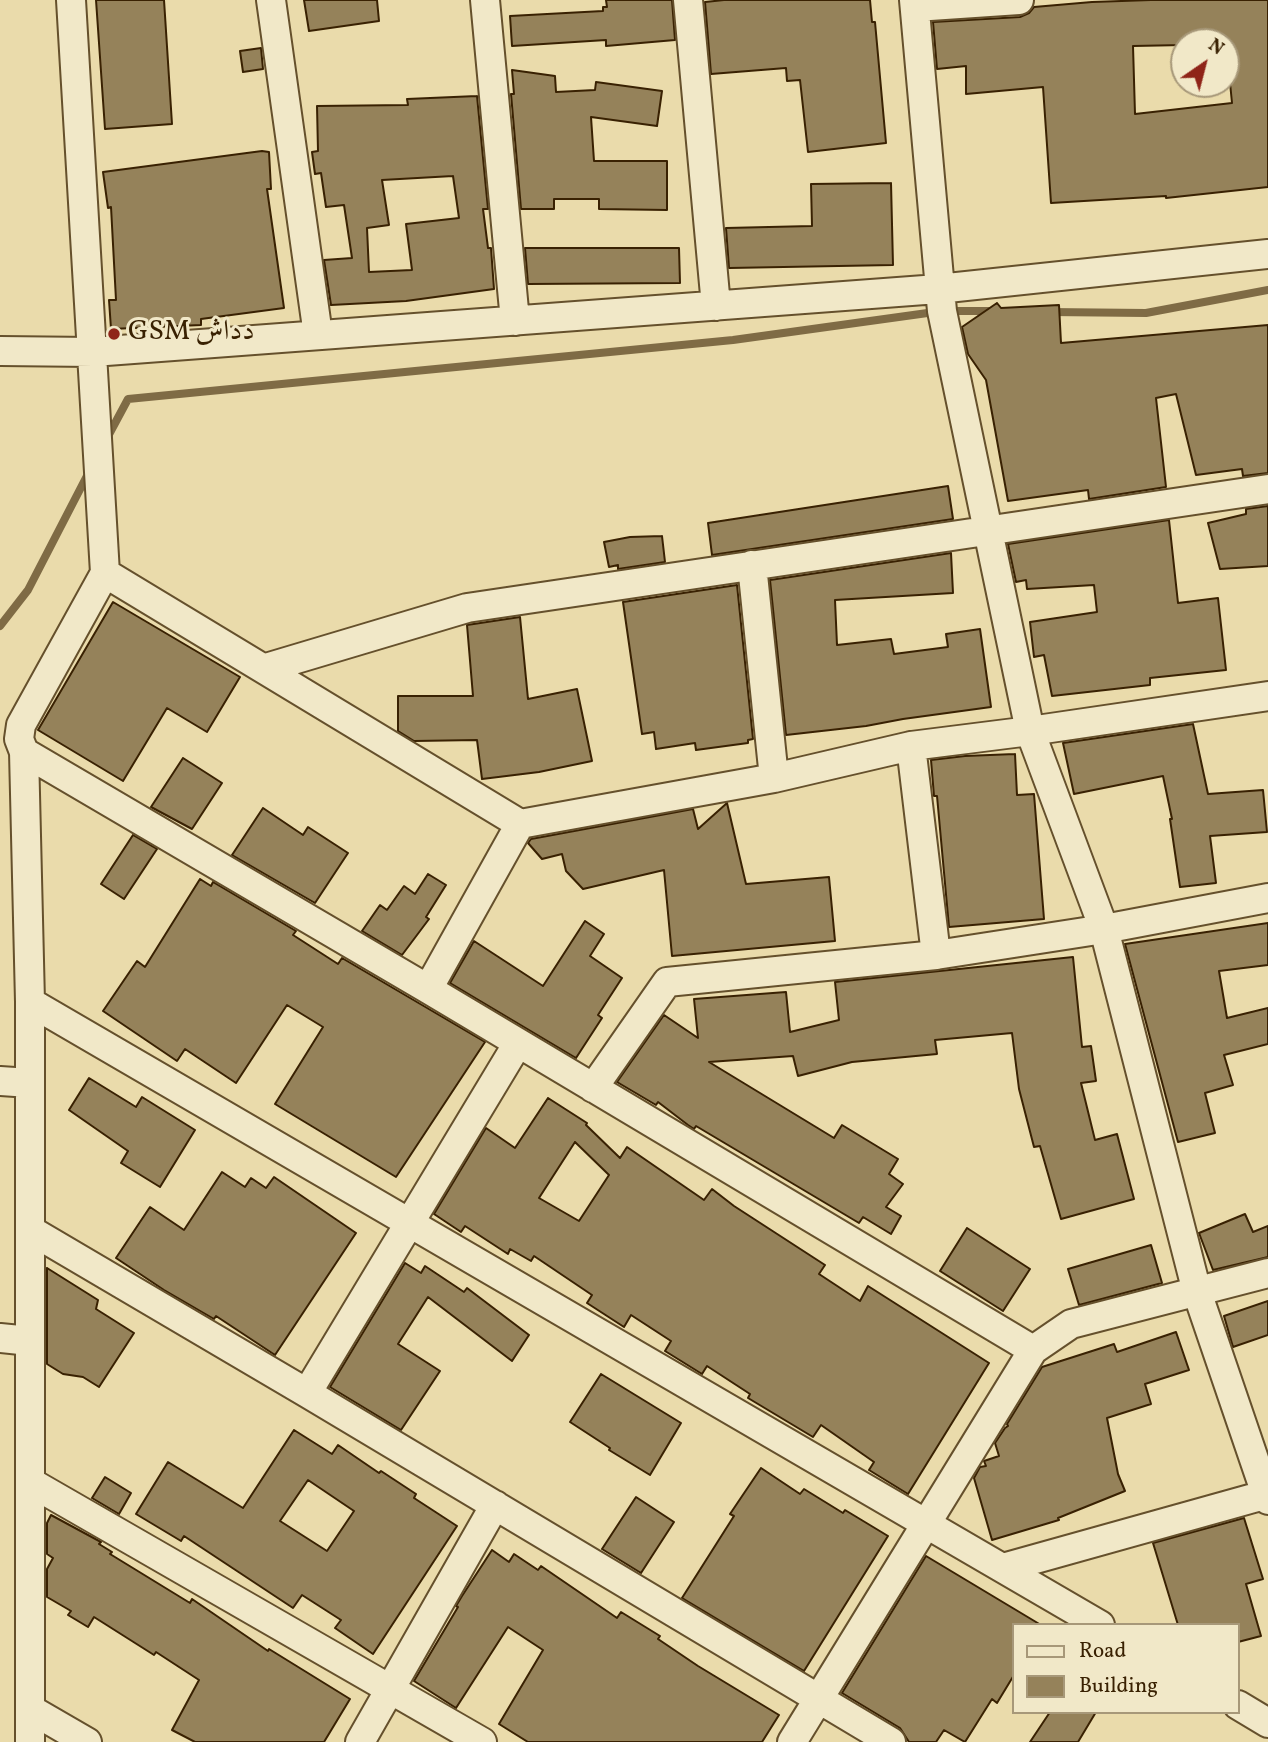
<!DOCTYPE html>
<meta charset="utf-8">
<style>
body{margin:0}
#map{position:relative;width:1268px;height:1742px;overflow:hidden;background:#eadbab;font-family:Vollkorn,serif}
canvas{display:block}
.legend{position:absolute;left:1012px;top:1623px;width:228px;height:91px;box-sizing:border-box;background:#f1e8c8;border:2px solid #a79879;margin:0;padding:9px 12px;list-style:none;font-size:21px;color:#392102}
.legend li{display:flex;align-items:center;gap:14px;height:35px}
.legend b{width:35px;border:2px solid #a79879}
.north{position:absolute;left:1170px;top:28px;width:70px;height:70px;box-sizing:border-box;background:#f1e8c8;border:2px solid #a79879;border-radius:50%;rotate:35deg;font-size:19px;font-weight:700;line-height:28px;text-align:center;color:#392102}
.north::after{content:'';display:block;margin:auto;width:24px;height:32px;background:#8f2418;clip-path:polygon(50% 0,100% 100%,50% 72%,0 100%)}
</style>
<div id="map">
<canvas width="1268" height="1742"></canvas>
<ul class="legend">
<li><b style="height:9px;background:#f1e8c8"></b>Road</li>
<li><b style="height:19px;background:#95825a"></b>Building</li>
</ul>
<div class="north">N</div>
</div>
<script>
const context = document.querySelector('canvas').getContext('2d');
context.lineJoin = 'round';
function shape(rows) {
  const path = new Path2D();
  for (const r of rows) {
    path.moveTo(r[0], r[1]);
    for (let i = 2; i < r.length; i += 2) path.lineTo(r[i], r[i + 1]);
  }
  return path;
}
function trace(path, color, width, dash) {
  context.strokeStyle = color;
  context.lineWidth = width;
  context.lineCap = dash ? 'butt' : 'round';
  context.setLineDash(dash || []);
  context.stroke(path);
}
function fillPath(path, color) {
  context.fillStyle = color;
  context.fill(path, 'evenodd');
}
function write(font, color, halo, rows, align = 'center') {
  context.font = font + ' Vollkorn,Amiri,serif';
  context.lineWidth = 6;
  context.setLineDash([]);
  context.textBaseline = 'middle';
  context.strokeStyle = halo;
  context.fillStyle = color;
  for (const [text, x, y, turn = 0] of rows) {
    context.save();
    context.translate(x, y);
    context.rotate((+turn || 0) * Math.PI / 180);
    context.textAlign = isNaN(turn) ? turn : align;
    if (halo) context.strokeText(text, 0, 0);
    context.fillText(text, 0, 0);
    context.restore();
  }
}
const stream = shape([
 [1049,312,1146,313,1268,290],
 [106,440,128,399,733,340,942,311,994,311],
 [0,626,28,590,90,470]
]);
const building = shape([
 [96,0,164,0,172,124,105,129,96,0],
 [304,0,377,0,379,21,309,31,304,0],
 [606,0,672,0,675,40,606,46,606,40,512,46,510,16,603,11,603,7,607,7,606,0],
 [724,0,870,0,872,22,875,22,886,143,808,152,800,80,787,81,786,68,711,74,705,2,724,0],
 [1151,0,1268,0,1268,187,1166,198,1166,196,1051,203,1043,87,966,94,966,66,937,69,933,22,1020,17,1029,13,1034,7,1092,2,1151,0],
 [1184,42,1226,42,1232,103,1135,114,1133,46,1184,45,1184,42],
 [261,48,263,69,243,72,240,51,261,48],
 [512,70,555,76,556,92,595,90,596,82,662,91,657,126,591,117,594,161,667,161,667,210,599,209,599,199,554,199,554,209,521,209,511,94,514,94,512,70],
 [477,96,488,209,483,209,488,248,491,248,494,289,406,301,331,305,324,260,352,258,344,205,326,207,321,173,315,174,312,152,318,151,317,106,408,105,407,99,477,96],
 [453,176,459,218,406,224,412,270,369,272,367,228,389,225,382,180,453,176],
 [262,151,269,152,271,189,267,189,284,308,201,319,201,325,111,329,109,300,116,300,111,207,108,208,103,172,262,151],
 [891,183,893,265,729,268,726,228,812,226,811,184,891,183],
 [525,248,679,248,680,283,528,284,525,248],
 [997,303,1001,308,1059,305,1061,343,1268,325,1268,473,1243,476,1242,469,1196,475,1176,394,1156,398,1166,487,1089,499,1088,490,1008,501,986,380,968,354,962,327,997,303],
 [948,486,953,519,712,555,708,523,948,486],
 [1268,506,1268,566,1220,569,1208,523,1246,514,1246,509,1268,506],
 [1169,520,1178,603,1218,598,1226,670,1150,678,1150,685,1052,696,1044,655,1034,657,1030,622,1097,612,1094,585,1027,589,1026,580,1016,582,1008,544,1169,520],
 [662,536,665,562,618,569,618,565,609,567,604,542,630,537,662,536],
 [951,553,953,593,835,600,837,645,891,639,894,654,948,647,946,634,980,629,991,707,903,719,866,726,786,735,770,580,951,553],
 [737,585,753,739,748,740,748,743,696,750,695,743,656,749,654,732,642,734,623,602,737,585],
 [113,602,240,677,207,732,167,708,123,781,38,730,113,602],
 [520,617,528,699,577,689,592,761,539,772,482,779,477,740,414,741,398,731,398,696,473,696,467,625,520,617],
 [1193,724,1208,794,1263,790,1267,832,1210,836,1216,883,1180,887,1170,819,1172,819,1163,776,1074,794,1063,743,1193,724],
 [1015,754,1017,795,1034,794,1044,919,949,927,937,796,934,796,931,760,965,756,1015,754],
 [183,758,222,783,192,829,151,807,183,758],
 [727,803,746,884,829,877,835,941,672,956,664,870,583,889,566,871,562,854,542,859,528,843,531,839,693,809,698,829,727,803],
 [263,808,303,835,308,827,348,853,315,903,232,855,263,808],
 [133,835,157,849,124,899,101,884,133,835],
 [428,874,446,885,426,917,429,919,402,955,362,931,380,905,387,910,404,886,415,894,428,874],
 [200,879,211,886,213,882,296,931,293,935,338,964,342,958,485,1042,396,1177,275,1104,323,1027,287,1005,236,1083,185,1049,177,1061,103,1011,137,961,145,967,200,879],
 [585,921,604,934,590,956,622,978,598,1015,602,1018,576,1058,450,983,474,941,543,986,585,921],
 [1268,923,1268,965,1219,971,1227,1018,1268,1008,1268,1044,1224,1055,1233,1085,1205,1093,1215,1133,1178,1142,1125,944,1268,923],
 [1073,957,1082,1047,1091,1046,1096,1081,1081,1083,1095,1140,1117,1134,1134,1199,1061,1219,1040,1146,1034,1147,1019,1089,1012,1033,935,1040,937,1054,852,1062,798,1076,793,1056,709,1062,834,1138,842,1125,898,1159,889,1174,903,1184,886,1207,901,1216,891,1234,863,1217,859,1223,696,1126,694,1129,688,1125,658,1102,656,1105,617,1082,664,1015,698,1038,694,999,786,992,790,1032,839,1020,835,982,1073,957],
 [89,1078,136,1107,142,1097,195,1130,160,1187,121,1163,128,1151,69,1110,89,1078],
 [548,1098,587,1123,586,1125,620,1158,627,1147,704,1200,712,1189,734,1206,825,1265,819,1274,860,1301,868,1286,989,1363,908,1494,869,1470,874,1462,821,1425,813,1437,748,1398,750,1394,707,1366,702,1374,665,1351,671,1341,631,1315,624,1327,587,1303,592,1295,534,1256,531,1261,510,1249,508,1254,465,1226,461,1232,434,1214,486,1128,515,1148,548,1098],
 [575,1142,609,1175,579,1221,539,1198,575,1142],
 [222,1172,245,1187,251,1178,266,1188,274,1177,356,1233,275,1355,216,1316,214,1319,164,1290,116,1258,150,1207,184,1230,222,1172],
 [1245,1214,1253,1232,1268,1226,1268,1257,1213,1270,1199,1233,1245,1214],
 [967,1228,1030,1269,1003,1311,940,1271,967,1228],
 [1151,1245,1162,1283,1079,1305,1068,1269,1151,1245],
 [405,1263,421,1273,425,1266,464,1292,467,1288,529,1335,512,1361,428,1297,398,1344,440,1371,401,1430,330,1387,405,1263],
 [47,1268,98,1300,96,1309,134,1333,99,1387,83,1377,63,1374,47,1364,47,1268],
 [1268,1301,1268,1335,1233,1347,1224,1316,1268,1301],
 [1176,1332,1189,1370,1145,1384,1151,1404,1107,1418,1118,1474,1125,1491,1058,1518,1059,1520,992,1540,974,1478,980,1467,986,1466,984,1461,999,1456,995,1443,1005,1428,1008,1426,1007,1424,1042,1367,1114,1344,1117,1352,1176,1332],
 [601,1374,681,1423,650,1475,609,1450,610,1448,570,1422,601,1374],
 [294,1430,332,1454,338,1445,379,1473,381,1471,416,1494,414,1498,457,1526,373,1654,335,1628,341,1620,302,1595,293,1608,184,1536,181,1541,136,1514,168,1462,243,1508,294,1430],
 [308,1480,354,1511,327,1551,280,1521,308,1480],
 [761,1468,800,1494,804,1489,843,1513,845,1510,888,1536,804,1671,682,1598,734,1516,730,1514,761,1468],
 [105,1477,131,1493,119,1514,92,1498,105,1477],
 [636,1497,674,1522,641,1573,602,1549,636,1497],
 [51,1515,101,1542,99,1544,112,1552,110,1554,190,1603,192,1599,268,1651,269,1649,350,1699,324,1742,195,1742,172,1730,199,1680,156,1652,154,1655,94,1617,88,1627,68,1615,71,1611,47,1597,47,1569,53,1558,47,1554,47,1523,51,1515],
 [1244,1518,1263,1579,1246,1584,1261,1636,1238,1642,1238,1625,1178,1625,1153,1543,1244,1518],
 [492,1550,509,1562,514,1554,538,1570,541,1566,617,1618,621,1612,660,1636,658,1639,698,1666,779,1715,762,1742,528,1742,499,1724,543,1650,508,1627,456,1708,414,1681,458,1607,456,1606,462,1596,492,1550],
 [926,1556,1041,1625,1014,1625,1014,1675,997,1703,992,1699,965,1742,944,1730,936,1742,909,1742,900,1728,842,1693,926,1556],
 [1050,1712,1096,1712,1078,1742,1030,1742,1050,1712]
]);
const minor = shape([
 [271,0,318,335],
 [485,0,515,321],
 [688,0,716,306],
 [914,0,942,311,1030,731,1104,929,1197,1292,1268,1500],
 [915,7,1019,0],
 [0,351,93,352,938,289,1268,254],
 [752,565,774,778],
 [105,573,520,824],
 [266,668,467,608,1268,489],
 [911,746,936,955],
 [24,752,428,989,1033,1350],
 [428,989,520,824,774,778,911,746,1030,731,1268,696],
 [30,1002,1100,1625],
 [0,1081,30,1083],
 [593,1088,667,982,936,955,1104,929,1268,898],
 [30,1230,307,1393,891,1742],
 [0,1338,30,1341],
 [307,1393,518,1043],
 [30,1482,482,1742],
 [1003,1568,1268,1494],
 [1238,1705,1268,1723],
 [30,1709,87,1742],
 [30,1742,30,1002,24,752,19,739,21,725,105,573,71,0],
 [360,1742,495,1505],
 [792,1742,1033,1350,1071,1324,1268,1273]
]);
const markers = [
 [114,334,7,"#8f2418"]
];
const poiNames = [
 ["GSM دداش",128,334]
];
trace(stream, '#7f6b45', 8);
fillPath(building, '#95825a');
trace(building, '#392102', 2);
trace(minor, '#65502c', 32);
trace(minor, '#f1e8c8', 28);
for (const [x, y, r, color] of markers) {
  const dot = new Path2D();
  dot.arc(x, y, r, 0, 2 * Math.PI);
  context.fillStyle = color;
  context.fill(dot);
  trace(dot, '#f1e8c8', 2.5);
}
write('28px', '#392102', '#f1e8c8', poiNames, 'left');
</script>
